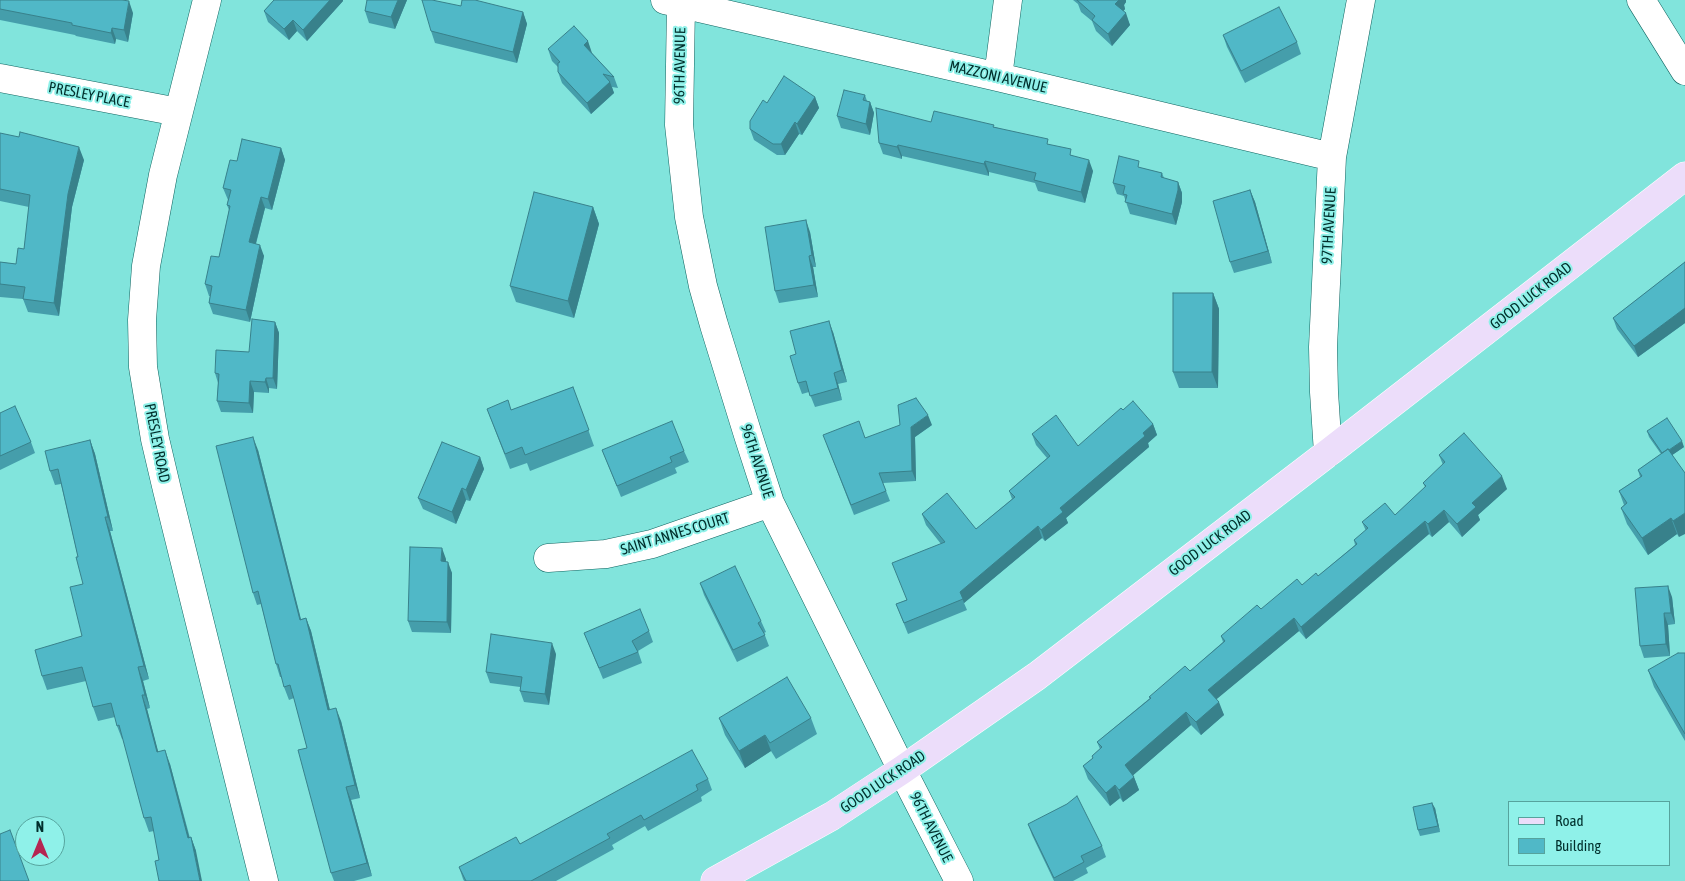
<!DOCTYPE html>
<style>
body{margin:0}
#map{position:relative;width:1685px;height:881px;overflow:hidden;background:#81e4dc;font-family:"Asap Condensed",sans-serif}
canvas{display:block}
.legend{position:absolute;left:1508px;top:801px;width:162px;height:65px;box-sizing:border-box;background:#8ff1e9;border:1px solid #56a39d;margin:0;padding:6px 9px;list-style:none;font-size:15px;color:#012f2c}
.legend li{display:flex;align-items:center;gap:10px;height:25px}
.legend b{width:25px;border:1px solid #56a39d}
.north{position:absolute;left:15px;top:816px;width:50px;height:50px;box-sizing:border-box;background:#8ff1e9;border:1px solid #56a39d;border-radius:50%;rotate:0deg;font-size:14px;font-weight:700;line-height:20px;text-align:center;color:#012f2c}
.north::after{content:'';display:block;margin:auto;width:18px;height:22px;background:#b52551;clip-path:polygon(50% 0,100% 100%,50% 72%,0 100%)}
</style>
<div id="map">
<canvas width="1685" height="881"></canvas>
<ul class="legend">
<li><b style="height:6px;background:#ecddfa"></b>Road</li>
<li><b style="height:14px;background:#50b8c7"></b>Building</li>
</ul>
<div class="north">N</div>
</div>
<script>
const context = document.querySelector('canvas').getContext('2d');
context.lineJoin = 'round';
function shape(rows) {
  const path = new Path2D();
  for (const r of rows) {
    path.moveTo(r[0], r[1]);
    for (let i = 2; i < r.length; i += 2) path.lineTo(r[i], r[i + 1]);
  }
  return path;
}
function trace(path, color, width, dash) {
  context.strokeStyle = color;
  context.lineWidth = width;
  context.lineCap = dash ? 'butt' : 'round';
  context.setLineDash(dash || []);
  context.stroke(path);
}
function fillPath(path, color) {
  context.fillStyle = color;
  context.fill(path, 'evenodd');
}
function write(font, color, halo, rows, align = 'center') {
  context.font = font + ' "Asap Condensed",sans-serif';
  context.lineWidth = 4;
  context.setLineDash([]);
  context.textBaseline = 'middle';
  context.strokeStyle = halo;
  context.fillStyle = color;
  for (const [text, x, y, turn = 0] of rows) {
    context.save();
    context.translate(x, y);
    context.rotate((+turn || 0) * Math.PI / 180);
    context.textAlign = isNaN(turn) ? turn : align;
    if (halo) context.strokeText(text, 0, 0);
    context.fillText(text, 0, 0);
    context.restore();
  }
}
const minor = shape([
 [207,0,163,175,146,266,142,320,143,367,155,439,167,490,264,881],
 [665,0,998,77,1332,157],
 [1641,0,1685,71],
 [681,5,679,125,689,217,703,286,714,325,748,435,770,503,902,770,959,881],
 [998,77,1008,0],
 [0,78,178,112],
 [1328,453,1324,392,1323,347,1332,157,1361,0],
 [548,558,606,554,652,544,770,503]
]);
const major = shape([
 [715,881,832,816,902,770,1037,676,1328,453,1685,176]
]);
const wall = shape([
 [0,0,133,13,128,42,116,39,115,44,76,36,75,35,0,20],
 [274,0,343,0,343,1,307,41,297,31,289,40,268,22,264,11],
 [407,0,395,29,369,23,365,11],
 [1073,0,1126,0,1126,2,1124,5,1125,9,1123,11,1130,25,1112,46,1096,31,1092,21,1081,12,1078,4],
 [523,12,527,24,517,63,435,43,431,31],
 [1223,35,1297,42,1301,54,1245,83,1227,47],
 [548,49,592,53,614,77,618,88,612,87,614,93,591,114,562,83,558,72,558,67,552,61],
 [865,95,867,101,870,102,874,113,870,135,841,128,837,116],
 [815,97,819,108,802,135,799,134,785,155,777,155,754,140,750,129,767,103],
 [931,122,995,127,1050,145,1073,156,1093,171,1085,203,1038,191,1035,183,989,172,989,176,902,156,902,159,883,154,879,143],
 [0,133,84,160,72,207,59,316,28,312,23,299,0,297,0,262,16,264,24,249,29,207,0,201],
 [281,148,285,160,272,210,265,208,256,244,264,256,250,322,213,314,209,303,210,296,209,296,205,284,219,257,229,210,227,205,228,200,223,188,237,161],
 [1141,168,1162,173,1164,178,1178,182,1182,193,1182,202,1176,225,1130,214,1124,196,1117,194,1113,183],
 [1250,190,1255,202,1272,263,1234,273,1230,262],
 [593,207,599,224,574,318,516,302,510,286],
 [810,232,816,267,813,267,818,297,779,303,775,291],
 [1685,262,1685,323,1638,357,1617,329,1613,318],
 [1213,293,1219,309,1218,388,1179,388,1173,372],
 [275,322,279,333,277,389,269,388,269,393,254,392,253,413,221,412,217,401,218,383,215,373,249,352],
 [833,332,847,382,838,384,842,400,815,407,809,392,802,394,798,383,796,354],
 [573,387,594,446,530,471,527,463,510,469,487,409,511,410],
 [1123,410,1153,424,1157,435,1148,443,1149,447,1066,518,1068,523,1045,541,1042,538,964,603,967,610,908,634,896,604,906,600,941,544,926,525,922,514,976,529,1012,499,1009,491,1047,458,1036,445,1032,434,1078,446],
 [0,413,31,442,35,453,0,470],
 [932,425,915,437,916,481,883,483,890,501,854,515,827,445],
 [1647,431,1684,447,1672,455,1679,537,1677,534,1648,555,1627,524,1621,508,1624,505,1619,491,1640,477,1638,470,1661,454,1649,437],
 [90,440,95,454,113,531,110,531,149,679,143,681,150,708,147,709,158,752,170,764,190,838,191,837,196,851,159,860,154,831,149,832,144,818,123,739,122,739,117,726,115,717,98,721,93,707,86,681,47,690,42,676,82,636,83,584,78,557,61,484,55,485,50,471],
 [258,450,301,619,306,618,311,631,330,710,341,721,360,798,351,800,372,876,354,881,334,881,331,873,307,748,294,698,289,700,284,687,282,677,280,677,276,664,261,604,257,605,253,593],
 [602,450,684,451,689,462,675,468,677,473,621,497],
 [1439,455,1507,489,1478,515,1480,520,1462,537,1449,522,1432,537,1429,534,1306,639,1299,631,1216,699,1224,715,1201,735,1191,725,1133,775,1139,790,1123,802,1120,798,1110,806,1088,779,1083,766,1093,758,1092,756,1100,749,1097,742,1150,698,1149,697,1190,671,1223,642,1221,636,1261,609,1302,585,1318,576,1355,545,1354,540,1366,531,1362,522,1395,515,1425,487,1423,483,1443,465],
 [480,457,484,469,470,501,466,500,456,524,423,509,418,498],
 [446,559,446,562,452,573,451,633,412,632,408,621],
 [700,583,761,621,766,632,764,633,769,646,737,662,704,595],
 [1672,597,1675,624,1668,625,1670,656,1644,658,1640,646],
 [649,631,653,642,638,651,642,663,603,679,584,633],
 [1685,653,1685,741,1654,687,1648,670],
 [556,654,549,705,524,702,520,691,520,687,490,683,486,672],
 [719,718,811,718,817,734,776,759,771,751,745,768,725,735],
 [708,779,712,790,701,797,702,801,648,831,645,826,612,845,614,849,556,881,464,881,463,879,459,867,520,844],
 [1435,808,1440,832,1420,836,1418,830],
 [1028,824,1102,846,1106,857,1086,868,1088,873,1073,881,1054,881,1032,835]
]);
const shadedWall = shape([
 [330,0,343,0,343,1,307,41,303,30],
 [398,0,407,0,395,29,391,17],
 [1119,0,1126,0,1126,2,1124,5,1125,9,1120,16,1115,4],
 [129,1,133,13,128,42,124,30],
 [523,12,527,24,517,63,513,52],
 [1126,13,1130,25,1112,46,1108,34],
 [293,20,297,31,289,40,284,29],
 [112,28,116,39,115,44,111,33],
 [588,41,592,53,589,56,584,45],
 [610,82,614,93,591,114,587,103],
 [815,97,819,108,802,135,797,124],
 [870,102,874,113,870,135,866,124],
 [795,122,799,134,785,155,781,144],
 [898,145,902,156,902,159,897,147],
 [79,147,84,160,72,207,59,316,54,303,68,194],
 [281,148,285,160,272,210,268,199],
 [1089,160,1093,171,1085,203,1081,192],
 [985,161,989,172,989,176,984,164],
 [1178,182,1182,193,1182,202,1176,225,1172,214],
 [1250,190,1255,202,1272,263,1268,251],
 [261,197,265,208,253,254,249,242],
 [593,207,599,224,574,318,568,301],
 [806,220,810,232,816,267,812,255],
 [260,245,264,256,250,322,246,310],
 [809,256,813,267,818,297,814,285],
 [1213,293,1219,309,1218,388,1212,372],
 [1685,308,1685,323,1638,357,1634,346],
 [829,321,833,332,847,382,842,370],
 [275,322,279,333,277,389,273,378],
 [834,373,838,384,842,400,838,388],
 [266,378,269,388,269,393,265,382],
 [250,381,254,392,253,413,249,403],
 [928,415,932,425,915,437,916,481,912,471,911,427],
 [1153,424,1157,435,1148,443,1149,447,1066,518,1068,523,1045,541,1041,530,1060,508],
 [253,437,258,450,304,632,300,620],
 [90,440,95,454,113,531,108,517],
 [1682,441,1684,447,1665,460,1663,455],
 [480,457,484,469,470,501,466,490],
 [1502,476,1507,489,1478,515,1480,520,1462,537,1457,524,1472,503],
 [462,488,466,500,456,524,452,512],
 [1444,510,1449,522,1432,537,1428,524],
 [1685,513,1685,534,1679,537,1673,521],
 [105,517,110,531,149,679,144,666],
 [1671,518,1677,534,1648,555,1642,538],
 [1425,521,1429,534,1306,639,1301,627],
 [1038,526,1042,538,964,603,960,592],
 [442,548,446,559,445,573,441,561],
 [448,562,452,573,451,633,447,622],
 [1668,586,1672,597,1675,624,1671,613],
 [1664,613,1668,625,1670,656,1666,644],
 [306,618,311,631,333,723,328,710],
 [1294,618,1299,631,1212,703,1208,690],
 [552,643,556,654,549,705,545,694],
 [138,667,143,681,150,708,145,695],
 [142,695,147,709,162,766,157,752],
 [1219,702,1224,715,1201,735,1196,722],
 [336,708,341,721,360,798,355,785],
 [1186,712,1191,725,1130,778,1125,765],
 [765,735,771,751,745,768,739,751],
 [165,750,170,764,193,852,188,838],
 [1134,777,1139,790,1123,802,1119,790],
 [1115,785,1120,798,1110,806,1106,793],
 [346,787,351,800,372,876,367,863],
 [1432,803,1435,808,1440,832,1438,826],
 [191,837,196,851,202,881,200,881]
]);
const building = shape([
 [0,0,122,0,129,1,124,30,112,28,111,33,72,25,72,23,0,9,0,0],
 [274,0,330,0,303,30,293,20,284,29,264,11,274,0],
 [367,0,398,0,391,17,365,11,367,0],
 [422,0,432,0,461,6,462,0,475,0,523,12,513,52,431,31,422,0],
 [1077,0,1119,0,1115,4,1126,13,1108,34,1092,20,1095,16,1077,0],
 [1279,7,1297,42,1241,71,1223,35,1279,7],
 [574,26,588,41,584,45,614,77,603,74,610,82,587,103,558,72,558,63,560,62,548,49,574,26],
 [784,76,815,97,797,124,795,122,781,144,773,144,750,129,750,121,763,100,767,103,784,76],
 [844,90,865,95,863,100,870,102,866,124,837,116,844,90],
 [876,108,931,122,934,111,994,125,993,127,1048,139,1047,144,1071,149,1070,155,1089,160,1081,192,1034,180,1036,173,985,161,984,164,898,145,897,147,879,143,876,108],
 [20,132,79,147,68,194,54,303,23,299,25,287,0,284,0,262,16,264,18,248,24,249,30,195,0,189,0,133,19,137,20,132],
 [242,139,281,148,268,199,261,197,249,242,260,245,246,310,209,303,212,286,205,284,211,256,219,257,230,206,227,205,231,190,223,188,230,160,237,161,242,139],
 [1119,156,1139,161,1138,167,1162,173,1161,177,1178,182,1178,190,1172,214,1125,202,1127,195,1123,194,1125,186,1113,183,1119,156],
 [1250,190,1268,251,1230,262,1213,201,1250,190],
 [534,192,593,207,568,301,510,286,534,192],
 [806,220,812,255,809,256,814,285,775,291,765,227,806,220],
 [1685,262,1685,308,1634,346,1613,318,1685,262],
 [1173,293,1213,293,1212,372,1173,372,1173,293],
 [252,319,275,322,273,378,266,378,265,382,250,381,249,403,217,401,219,374,215,373,216,350,249,352,252,319],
 [829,321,842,370,834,373,838,388,810,396,806,381,798,383,790,356,796,354,790,331,829,321],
 [573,387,589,430,525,455,522,447,505,454,487,409,508,400,511,410,573,387],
 [916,398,928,415,911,427,912,471,879,473,886,491,851,505,823,435,859,421,865,438,900,425,898,405,916,398],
 [1133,401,1153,424,1143,433,1145,436,1060,508,1063,512,1041,530,1038,526,960,592,963,599,904,623,896,604,907,600,892,563,945,542,922,514,947,493,976,529,1015,497,1009,491,1050,456,1032,434,1056,415,1078,446,1121,408,1123,410,1133,401],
 [15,406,31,442,0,456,0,413,15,406],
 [1667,418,1682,441,1669,450,1668,449,1662,453,1647,431,1667,418],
 [672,421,684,451,670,457,672,462,617,486,602,450,672,421],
 [1464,433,1502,476,1472,503,1476,507,1457,524,1444,510,1428,524,1425,521,1301,627,1294,618,1208,690,1219,702,1196,722,1186,712,1125,765,1134,777,1119,790,1115,785,1106,793,1083,766,1093,758,1092,756,1102,747,1097,742,1151,698,1149,697,1185,666,1190,671,1225,641,1221,636,1257,605,1261,609,1297,579,1302,585,1316,573,1318,576,1357,544,1354,540,1368,528,1362,522,1385,503,1395,515,1426,486,1423,483,1445,462,1439,455,1464,433],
 [253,437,300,620,306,618,328,710,336,708,355,785,346,787,367,863,331,873,298,750,307,748,294,699,290,685,284,687,278,664,276,664,258,591,253,593,216,446,253,437],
 [90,440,108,517,105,517,144,666,138,667,145,695,142,695,157,752,165,750,188,838,191,837,200,881,159,881,155,861,159,860,151,817,144,818,119,725,117,726,111,703,93,707,82,667,42,676,35,650,82,636,70,587,83,584,76,557,78,557,58,469,50,471,45,451,90,440],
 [442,442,480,457,466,490,462,488,452,512,418,498,442,442],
 [1668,449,1685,473,1685,513,1673,521,1671,518,1642,538,1621,508,1627,503,1619,491,1642,476,1638,470,1668,449],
 [410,547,442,548,441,561,448,562,447,622,408,621,410,547],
 [735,566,761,621,758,623,765,635,733,650,700,583,735,566],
 [1668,586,1671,613,1664,613,1666,644,1640,646,1635,588,1668,586],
 [640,609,649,631,632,641,638,652,599,668,584,633,640,609],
 [491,634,552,643,545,694,520,691,522,677,486,672,491,634],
 [1678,653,1685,653,1685,734,1648,670,1678,653],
 [787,677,811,718,770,743,765,735,739,751,719,718,787,677],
 [692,750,708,779,696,785,698,790,644,820,641,815,607,834,610,838,531,881,466,881,459,867,516,837,520,844,692,750],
 [1077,796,1102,846,1081,856,1084,862,1054,878,1028,824,1067,804,1077,796],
 [1432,803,1438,826,1418,830,1413,807,1432,803],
 [10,830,29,881,0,881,0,834,10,830]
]);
const streetNames = [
 ["96TH AVENUE",680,66,-89],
 ["MAZZONI AVENUE",998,77,13],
 ["PRESLEY PLACE",89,95,11],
 ["97TH AVENUE",1329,226,-87],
 ["GOOD LUCK ROAD",1531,296,-38],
 ["PRESLEY ROAD",157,443,79],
 ["96TH AVENUE",757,461,72],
 ["SAINT ANNES COURT",675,534,-17],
 ["GOOD LUCK ROAD",1210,543,-37],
 ["GOOD LUCK ROAD",883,782,-34],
 ["96TH AVENUE",931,827,63]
];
trace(minor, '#0f6460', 29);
trace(major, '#fff', 29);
trace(minor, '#fff', 28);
trace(major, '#ecddfa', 28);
fillPath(wall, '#459eab');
fillPath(shadedWall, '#38818b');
fillPath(building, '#50b8c7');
trace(building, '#38818b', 1);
write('15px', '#012f2c', '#8ff1e9', streetNames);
</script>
